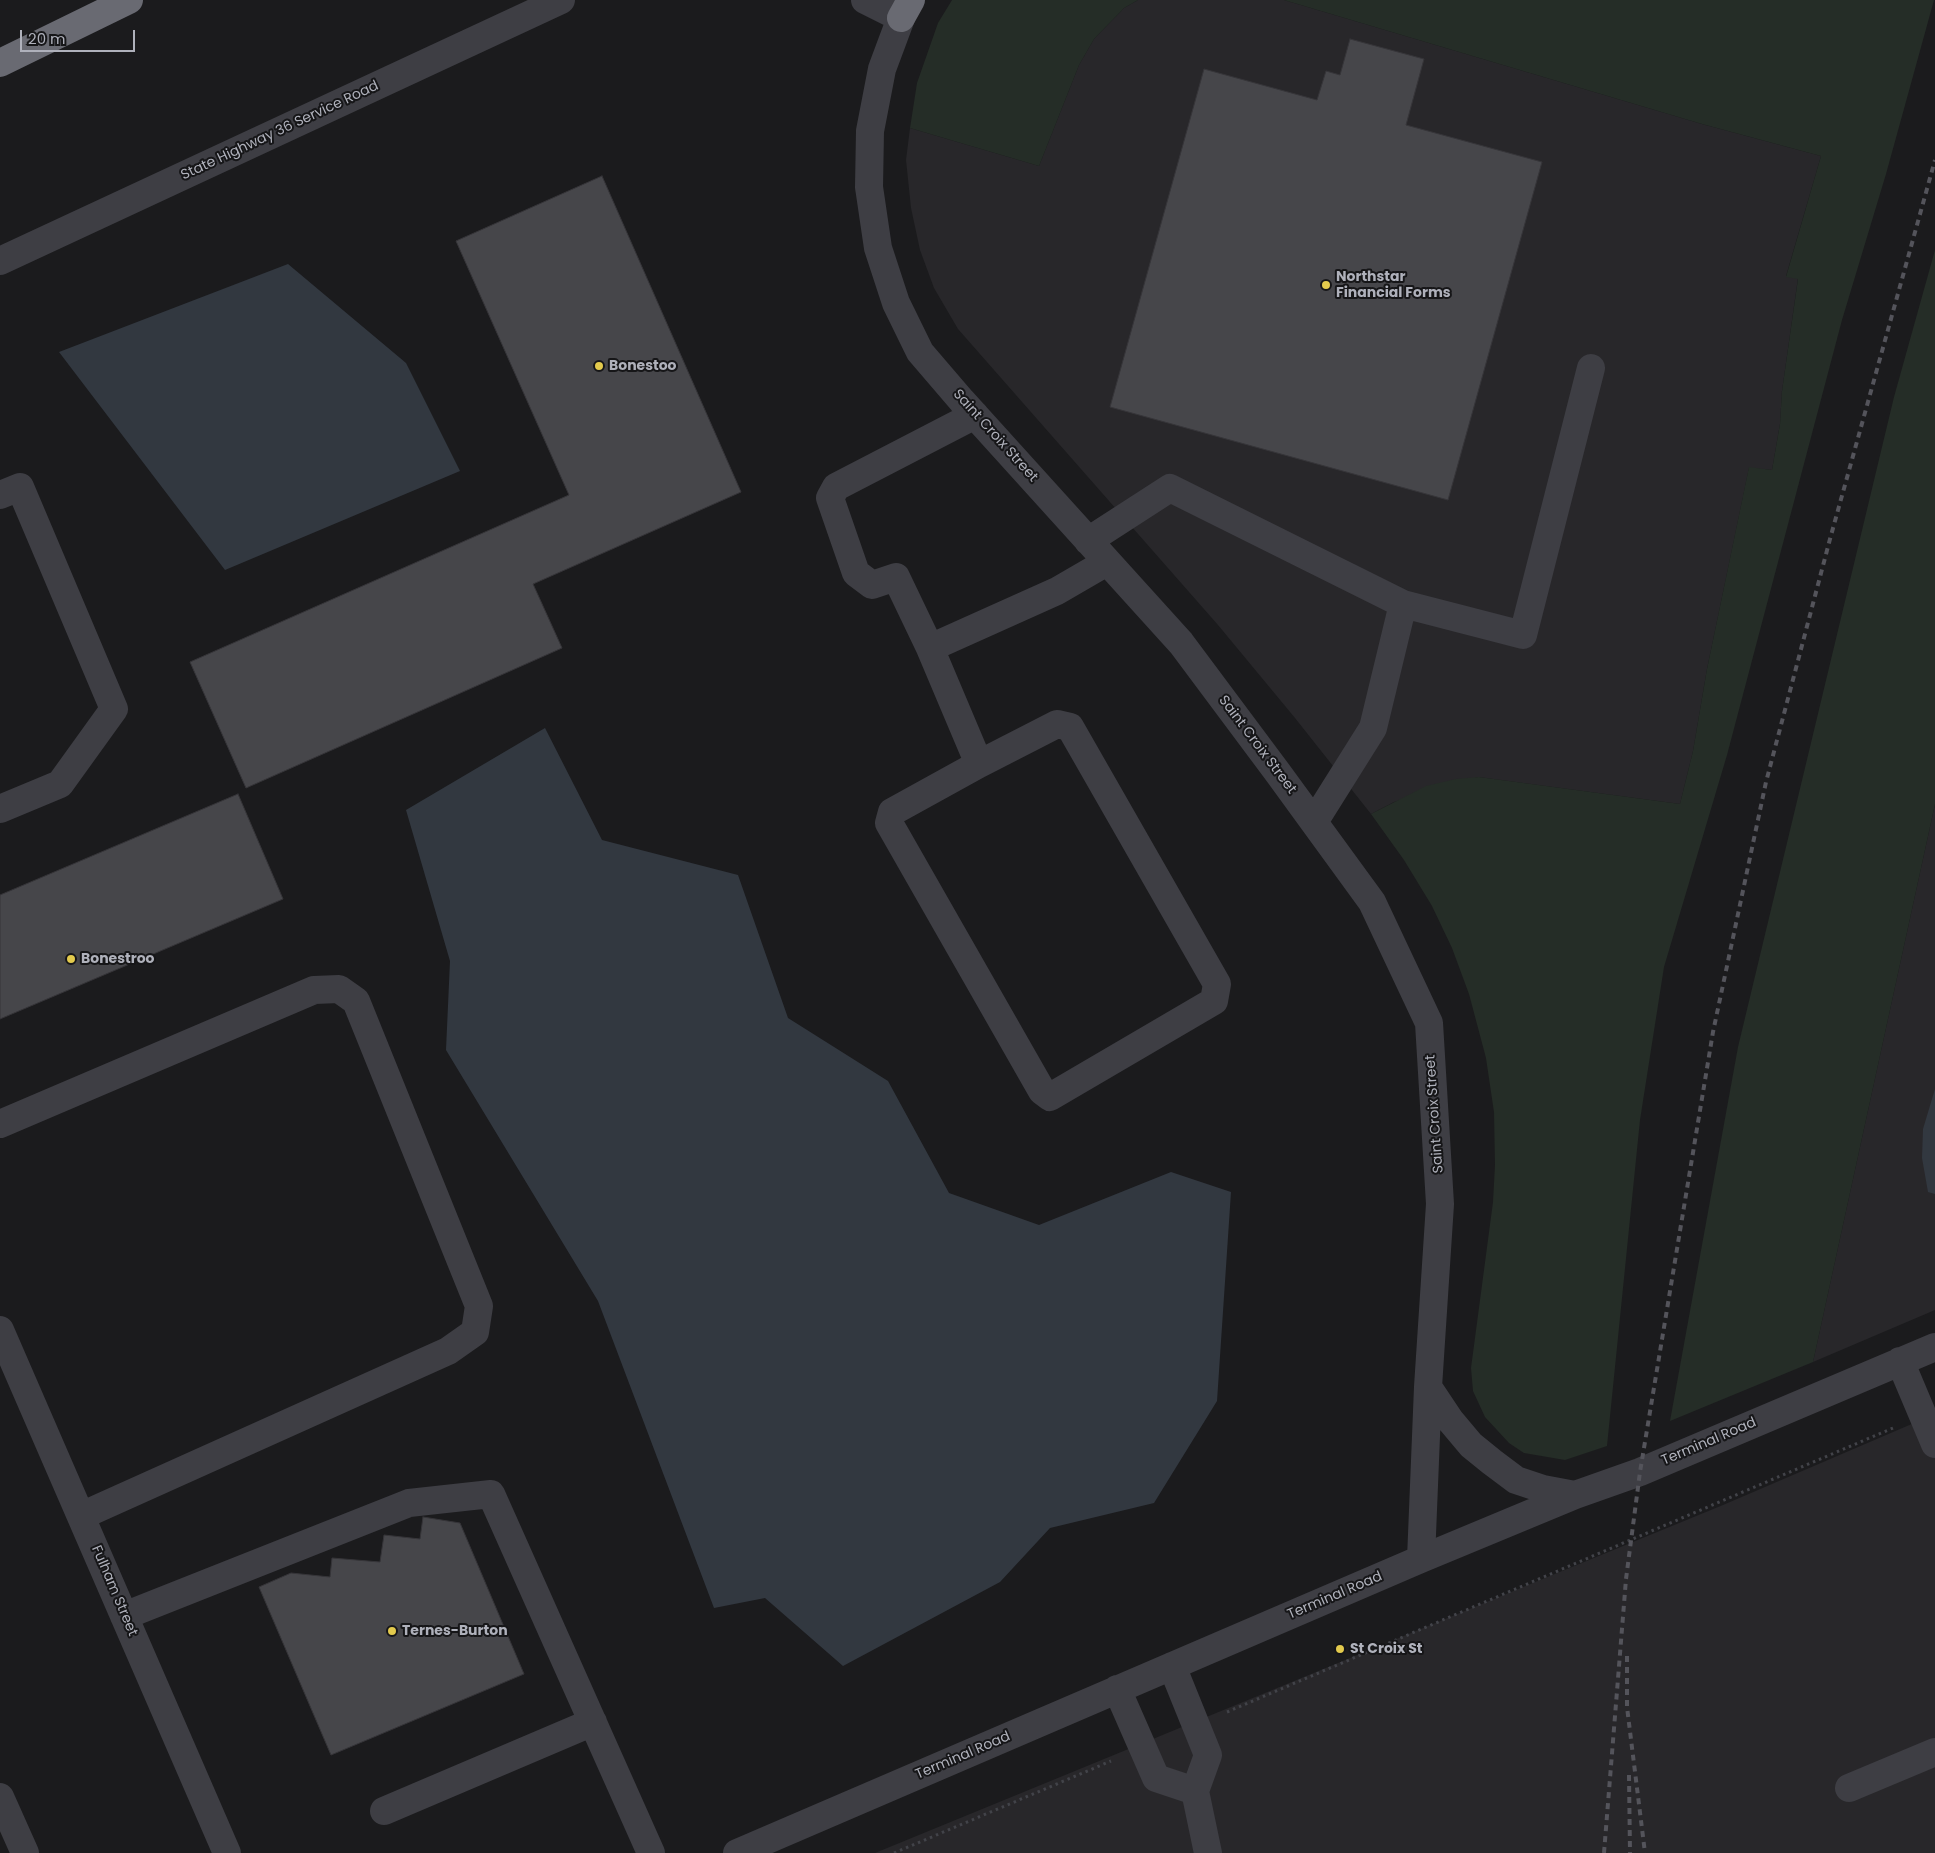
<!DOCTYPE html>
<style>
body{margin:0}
#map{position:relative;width:1935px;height:1853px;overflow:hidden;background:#1b1b1d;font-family:Poppins,sans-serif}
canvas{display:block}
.scale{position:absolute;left:20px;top:30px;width:115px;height:22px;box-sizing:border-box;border:2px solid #afb1bb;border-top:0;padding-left:6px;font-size:15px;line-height:18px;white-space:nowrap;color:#afb1bb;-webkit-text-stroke:4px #161618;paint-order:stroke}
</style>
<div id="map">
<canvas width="1935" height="1853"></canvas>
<div class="scale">20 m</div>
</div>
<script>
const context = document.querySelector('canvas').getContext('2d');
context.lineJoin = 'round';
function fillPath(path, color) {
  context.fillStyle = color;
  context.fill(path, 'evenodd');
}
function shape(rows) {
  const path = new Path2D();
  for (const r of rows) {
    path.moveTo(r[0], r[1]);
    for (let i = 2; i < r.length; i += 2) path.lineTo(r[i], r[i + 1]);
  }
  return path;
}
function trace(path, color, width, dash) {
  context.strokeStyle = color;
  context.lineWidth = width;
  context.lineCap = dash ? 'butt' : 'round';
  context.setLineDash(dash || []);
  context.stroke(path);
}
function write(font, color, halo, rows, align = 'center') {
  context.font = font + ' Poppins,sans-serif';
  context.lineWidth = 4;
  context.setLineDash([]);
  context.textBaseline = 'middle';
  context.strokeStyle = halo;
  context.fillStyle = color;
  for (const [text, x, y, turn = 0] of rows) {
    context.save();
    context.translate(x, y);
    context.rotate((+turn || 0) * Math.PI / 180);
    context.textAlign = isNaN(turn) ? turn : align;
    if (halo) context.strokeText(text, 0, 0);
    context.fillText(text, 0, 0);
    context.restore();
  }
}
const built = shape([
 [1138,0,1284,0,1702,124,1821,156,1786,276,1798,278,1782,391,1780,424,1772,470,1749,468,1707,669,1693,751,1680,804,1478,777,1394,802,1371,814,1295,718,1218,625,958,329,934,288,920,250,911,208,906,160,910,128,1039,166,1079,65,1094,39,1124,8],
 [1935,804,1935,1310,1813,1362],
 [1935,1414,1935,1853,875,1853,1723,1505]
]);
const green = shape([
 [952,0,1138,0,1124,8,1094,39,1079,65,1039,166,910,128,917,83,938,23],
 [1284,0,1934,0,1886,174,1842,320,1727,755,1664,967,1640,1120,1607,1446,1565,1460,1524,1453,1509,1443,1485,1417,1473,1391,1471,1368,1493,1202,1495,1165,1494,1112,1486,1058,1469,994,1452,948,1432,906,1404,860,1371,814,1426,786,1456,779,1479,777,1680,804,1693,751,1707,669,1749,467,1772,470,1780,424,1782,391,1798,279,1786,277,1821,156,1702,124],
 [1935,250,1935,804,1813,1362,1670,1421,1738,1047,1894,397]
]);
const water = shape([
 [288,264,406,363,460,471,225,570,59,352],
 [545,728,602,840,738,875,788,1018,888,1081,949,1193,1039,1225,1171,1172,1231,1192,1217,1401,1154,1503,1050,1528,1000,1582,843,1666,765,1598,714,1608,598,1301,446,1050,450,961,406,810],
 [1935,1089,1935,1194,1928,1192,1922,1158,1923,1129]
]);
const building = shape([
 [1350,39,1424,59,1406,125,1542,162,1448,500,1110,407,1204,69,1317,100,1326,71,1340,75,1350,39],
 [602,176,741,492,533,584,562,648,246,788,190,662,569,495,456,241,602,176],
 [238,794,283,899,0,1019,0,895,238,794],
 [423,1517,460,1523,524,1674,331,1755,259,1587,291,1573,330,1577,332,1558,380,1562,384,1535,420,1539,423,1517]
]);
const path = shape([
 [1227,1712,1893,1428],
 [894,1853,1111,1761]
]);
const minor = shape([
 [865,0,901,18,882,69,870,131,869,187,878,248,896,303,920,352,962,401,1181,643,1278,773,1372,902,1429,1023,1440,1204,1428,1387,1421,1559],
 [0,261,561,0],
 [0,495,20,487,114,709,60,784,0,809],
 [1088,541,1170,488,1403,604,1373,728,1314,822],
 [1403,604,1523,635,1591,368],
 [930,648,896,577,872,585,856,573,830,498,836,487,975,415],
 [979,764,892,812,889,823,1042,1091,1050,1097,1214,1001,1217,984,1070,727,1057,724,979,764,930,648,1057,591,1107,562],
 [0,1124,314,990,339,989,356,1001,479,1306,475,1332,448,1351,81,1516],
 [0,1330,227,1853],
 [1900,1361,1935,1444],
 [1428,1387,1450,1420,1471,1445,1492,1462,1516,1480,1543,1489,1575,1495],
 [124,1616,409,1503,491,1494,651,1853],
 [1117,1689,1156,1778,1195,1791,1208,1755,1172,1666],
 [1849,1788,1935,1752],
 [1195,1791,1208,1853],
 [0,1797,25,1853],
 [384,1811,593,1722],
 [737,1853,1421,1559,1575,1495,1640,1472,1935,1347]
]);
const highway = shape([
 [901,18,911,0],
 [0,63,129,0]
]);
const rail = shape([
 [1627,1656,1627,1707,1645,1853],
 [1629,1775,1630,1853],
 [1604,1853,1626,1579,1640,1472,1713,1032,1766,782,1830,539,1935,160]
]);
const markers = [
 [1326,285,5,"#e3ca4d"],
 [599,366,5,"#e3ca4d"],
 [71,959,5,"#e3ca4d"],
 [392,1631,5,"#e3ca4d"],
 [1340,1649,5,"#e3ca4d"]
];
const streetNames = [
 ["State Highway 36 Service Road",280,131,-25],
 ["Saint Croix Street",995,436,48],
 ["Saint Croix Street",1257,745,53],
 ["Saint Croix Street",1435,1114,-94],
 ["Terminal Road",1709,1442,-23],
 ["Fulham Street",114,1591,67],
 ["Terminal Road",1335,1596,-23],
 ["Terminal Road",963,1756,-23]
];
const poiNames = [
 ["Northstar",1336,277],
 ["Financial Forms",1336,293],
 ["Bonestoo",609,366],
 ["Bonestroo",81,959],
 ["Ternes-Burton",402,1631],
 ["St Croix St",1350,1649]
];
fillPath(built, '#28272a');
fillPath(green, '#252d27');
fillPath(water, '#323840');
fillPath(building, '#46464a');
trace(building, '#363539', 1);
trace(path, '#424349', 3, [2.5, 4]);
trace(minor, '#3e3e44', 28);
trace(highway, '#696a72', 28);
trace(rail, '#54545b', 4, [6, 5]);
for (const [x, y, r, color] of markers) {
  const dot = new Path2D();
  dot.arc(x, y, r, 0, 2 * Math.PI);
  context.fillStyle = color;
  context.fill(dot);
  trace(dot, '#161618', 2);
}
write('14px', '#afb1bb', '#161618', streetNames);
write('bold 14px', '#afb1bb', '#161618', poiNames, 'left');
</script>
